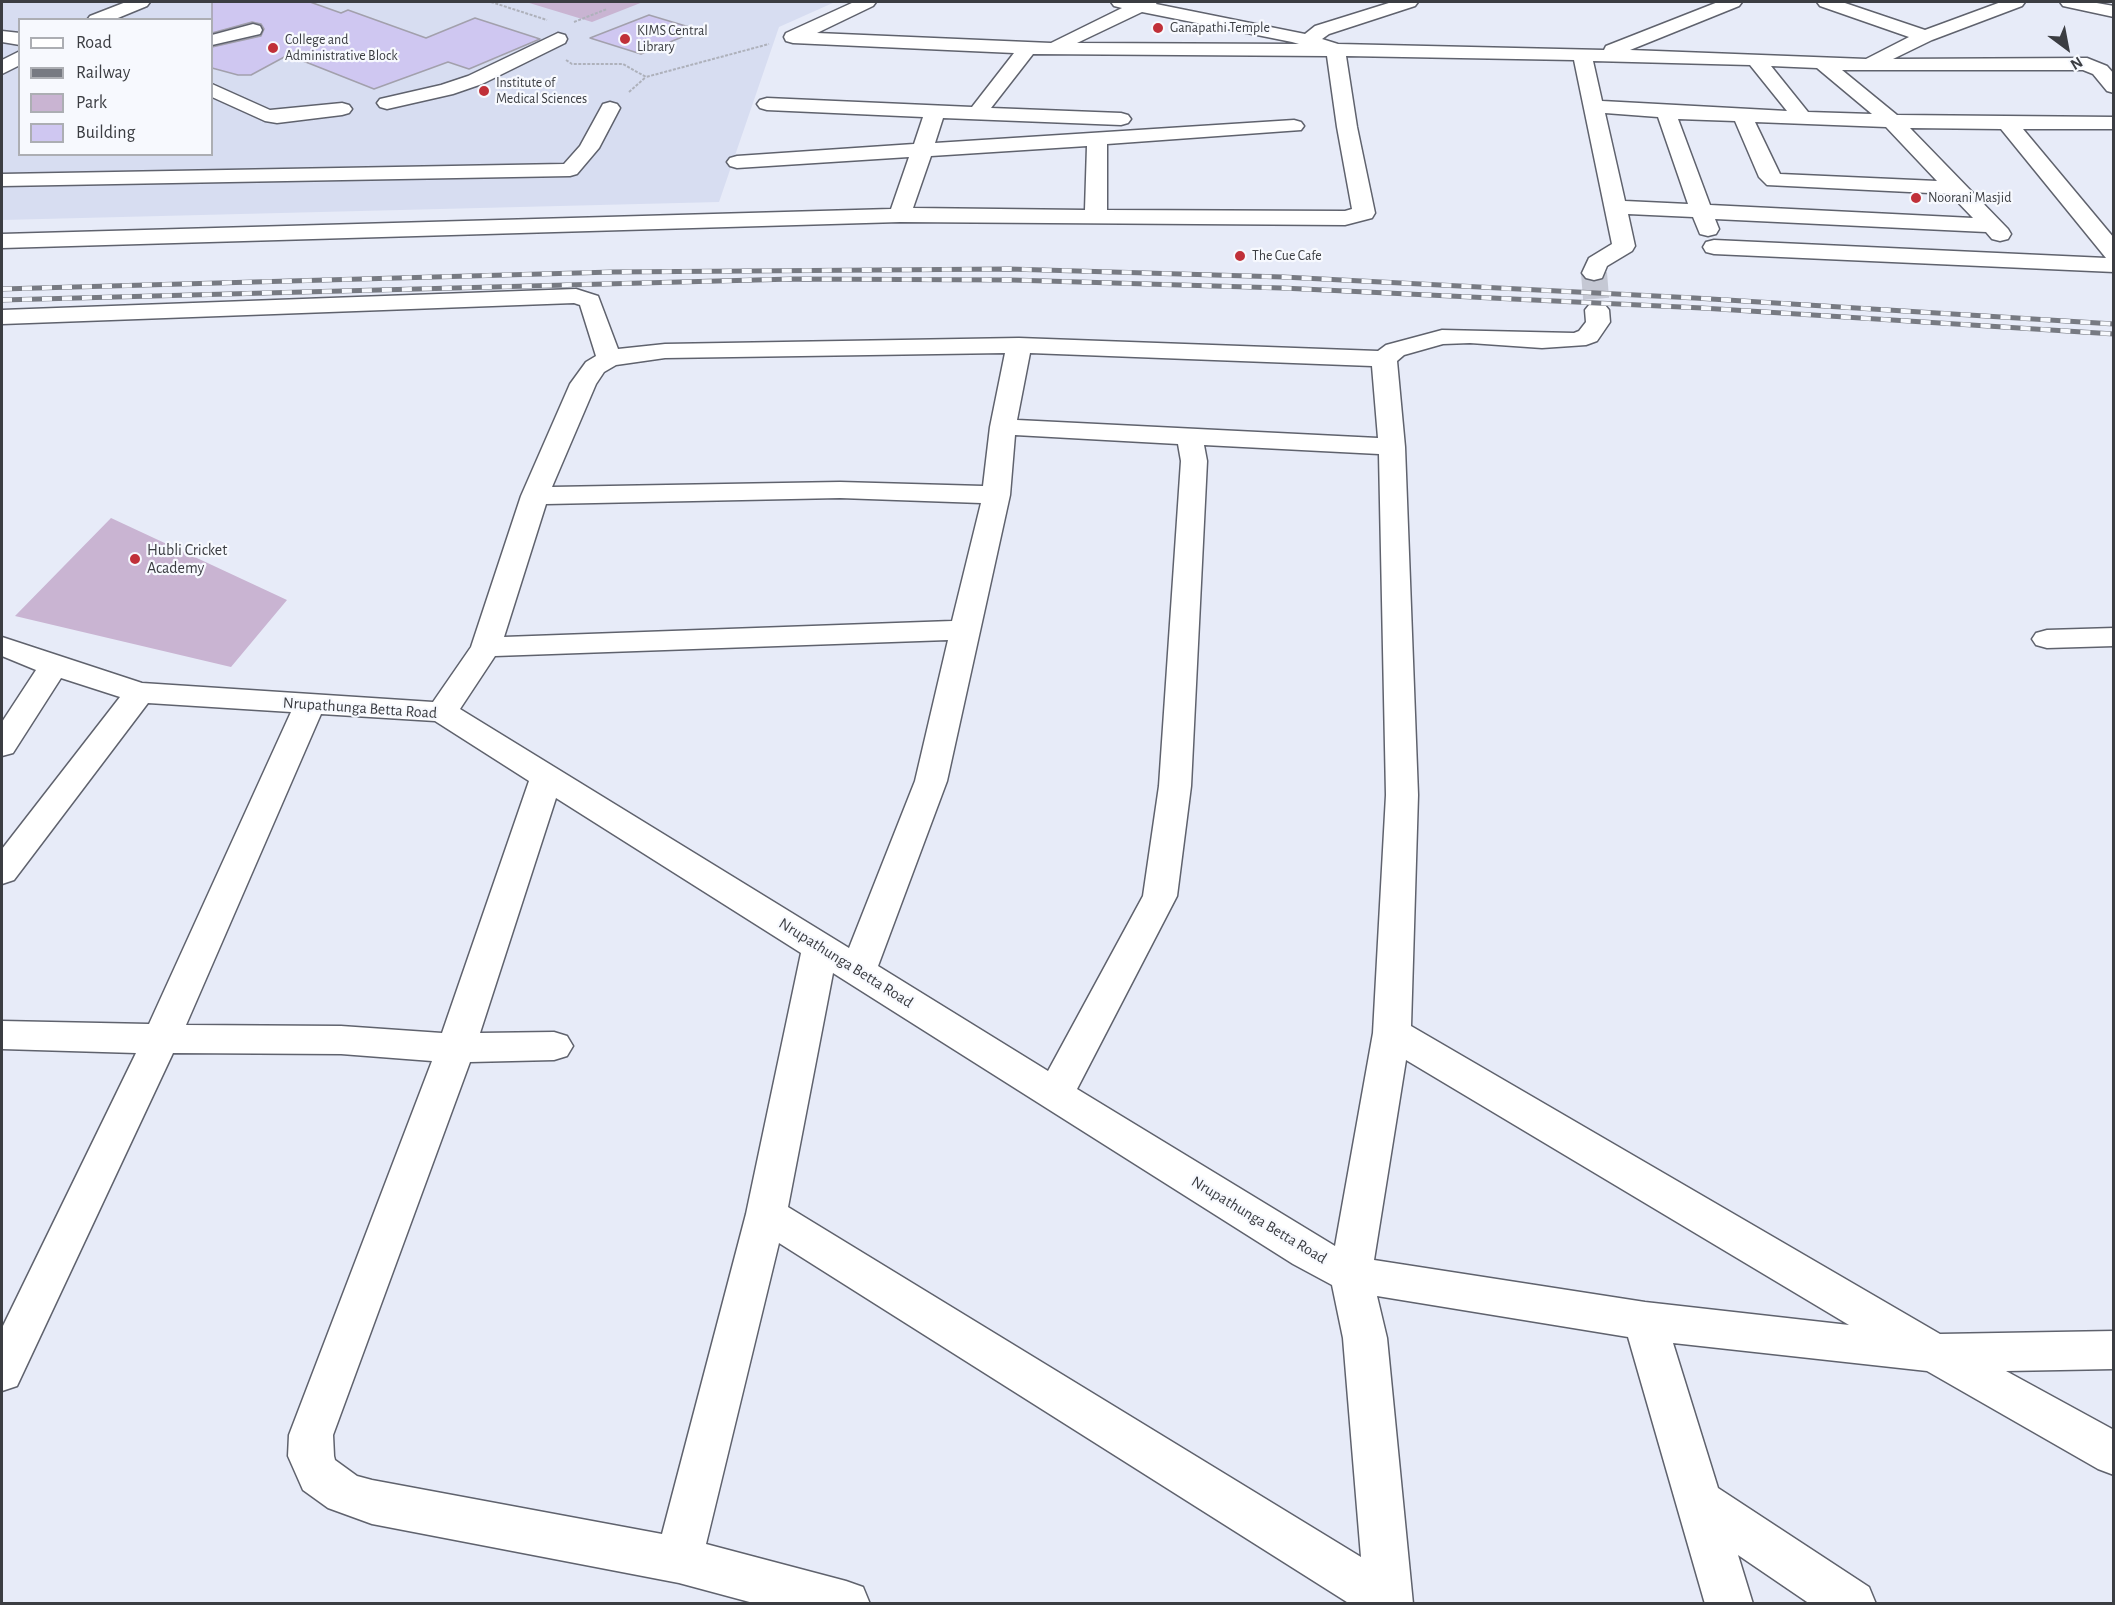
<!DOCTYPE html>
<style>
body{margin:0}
#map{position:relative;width:2115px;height:1605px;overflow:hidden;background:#e7ebf8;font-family:"Alegreya Sans",sans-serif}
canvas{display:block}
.frame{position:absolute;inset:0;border:3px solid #3b3d42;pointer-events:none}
.legend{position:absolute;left:18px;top:18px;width:195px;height:138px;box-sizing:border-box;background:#f7f9fe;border:2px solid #acaeb3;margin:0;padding:8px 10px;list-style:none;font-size:18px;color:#3b3d42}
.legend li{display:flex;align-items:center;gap:12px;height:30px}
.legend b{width:30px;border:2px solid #acaeb3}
.north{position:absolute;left:2037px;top:18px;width:60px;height:60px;-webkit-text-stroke:4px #f7f9fe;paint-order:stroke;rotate:148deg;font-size:16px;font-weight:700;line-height:24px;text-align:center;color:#3b3d42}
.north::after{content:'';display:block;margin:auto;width:21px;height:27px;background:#3b3d42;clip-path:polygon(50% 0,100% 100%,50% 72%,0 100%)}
</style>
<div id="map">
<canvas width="2115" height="1605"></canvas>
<div class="frame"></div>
<ul class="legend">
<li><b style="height:8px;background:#fff"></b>Road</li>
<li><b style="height:8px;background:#777a82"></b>Railway</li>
<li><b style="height:16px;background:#c9b4d2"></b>Park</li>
<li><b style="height:16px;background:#cfc7f1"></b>Building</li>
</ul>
<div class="north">N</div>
</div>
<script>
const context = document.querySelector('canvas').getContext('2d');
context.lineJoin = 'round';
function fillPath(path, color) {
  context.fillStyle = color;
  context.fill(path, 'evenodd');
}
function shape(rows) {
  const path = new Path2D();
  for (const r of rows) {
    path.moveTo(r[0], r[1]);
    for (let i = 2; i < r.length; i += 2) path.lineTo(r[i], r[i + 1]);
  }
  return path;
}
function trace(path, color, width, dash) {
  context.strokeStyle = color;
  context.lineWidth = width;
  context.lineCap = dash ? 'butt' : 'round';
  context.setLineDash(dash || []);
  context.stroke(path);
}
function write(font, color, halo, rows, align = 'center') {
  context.font = font + ' "Alegreya Sans",sans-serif';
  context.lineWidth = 4.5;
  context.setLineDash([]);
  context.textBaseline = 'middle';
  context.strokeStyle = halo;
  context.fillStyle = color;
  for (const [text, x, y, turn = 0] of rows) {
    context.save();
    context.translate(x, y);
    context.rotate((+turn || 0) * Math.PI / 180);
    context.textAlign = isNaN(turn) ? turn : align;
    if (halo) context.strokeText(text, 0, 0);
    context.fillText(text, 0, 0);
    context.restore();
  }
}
const built = shape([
 [2,2,835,2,779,27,719,202,2,220],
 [20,20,212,20,212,154,20,154]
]);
const green = shape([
 [526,2,643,2,592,22],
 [111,518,287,600,231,667,15,616]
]);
const building = shape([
 [212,2,310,2,341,13,348,10,426,38,475,18,540,39,469,69,448,62,374,89,288,55,251,75,238,75,212,68,212,47,261,36,264,29,261,24,252,22,212,33,212,2],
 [649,15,699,30,641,54,590,38,649,15]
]);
const minorTunnel = shape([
 [1594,273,1597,310]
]);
const path = shape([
 [491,2,547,20],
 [574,22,607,9],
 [566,60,572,64,623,64,646,77,769,44],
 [629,92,646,77]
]);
const minor = shape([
 [126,2,150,2,147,6,113,20,87,20,90,16,126,2],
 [854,2,876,2,873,6,817,33,1051,43,1122,8,1114,6,1111,2,1157,2,1156,4,1305,34,1315,26,1392,2,1418,2,1415,6,1329,34,1322,39,1338,44,1604,50,1606,46,1718,2,1742,2,1739,6,1630,50,1866,59,1909,37,1820,6,1817,2,1842,2,1925,30,2001,2,2025,2,2022,6,1932,40,1893,59,2087,58,2107,66,2114,74,2114,93,2107,91,2093,74,2083,70,1842,70,1897,115,2114,117,2114,129,2023,129,2114,238,2114,272,1714,254,1706,252,1703,247,1706,242,1714,240,2106,258,2001,129,1910,128,2008,229,2011,234,2008,239,2000,241,1992,239,1986,232,1715,219,1719,229,1716,234,1708,236,1700,234,1693,217,1628,214,1635,246,1632,251,1607,266,1602,278,1594,280,1586,278,1582,273,1589,258,1612,244,1574,60,1346,56,1357,127,1375,213,1372,218,1345,225,900,222,2,248,2,234,891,209,909,157,737,168,730,166,727,162,730,158,737,156,914,144,923,117,767,110,760,108,757,104,760,100,767,98,972,107,1014,53,793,43,786,41,784,37,786,33,854,2],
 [1142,12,1292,42,1299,44,1077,43,1142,12],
 [1033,54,1327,56,1337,127,1352,209,1345,211,1107,210,1107,144,1301,130,1304,126,1301,122,1294,120,935,143,943,118,1121,125,1128,123,1131,119,1128,115,1121,113,991,108,1033,54],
 [1593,61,1750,65,1787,111,1602,101,1593,61],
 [1771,66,1817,68,1872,114,1808,112,1771,66],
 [1605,113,1658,117,1688,204,1625,201,1605,113],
 [1678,119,1735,121,1759,177,1767,185,1950,194,1973,218,1710,205,1678,119],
 [1755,122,1886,127,1937,181,1780,174,1755,122],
 [1087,146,1085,210,913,208,931,156,1087,146],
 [2060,2,2091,2,2114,6,2114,17,2063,6,2060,2],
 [253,24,260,26,262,30,260,34,212,45,212,35,253,24],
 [2,31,20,33,20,45,2,42,2,31],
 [558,33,565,35,567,39,565,43,482,84,453,94,387,109,380,107,377,103,380,99,441,85,468,76,558,33],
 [20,51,20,65,2,74,2,60,20,51],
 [212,84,270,110,342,103,349,105,352,109,349,113,342,115,277,123,265,121,212,97,212,84],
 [610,102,617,104,620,108,599,148,577,174,570,176,2,186,2,174,564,164,580,146,603,104,610,102],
 [576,289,598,296,618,349,665,344,1019,338,1378,351,1386,345,1442,330,1574,333,1579,331,1586,322,1585,310,1589,305,1597,303,1605,305,1609,310,1610,322,1597,341,1586,345,1542,348,1470,343,1443,344,1404,355,1397,361,1405,447,1418,795,1411,1026,1940,1334,2114,1331,2114,1369,2006,1371,2114,1430,2114,1475,2098,1469,1927,1371,1673,1343,1718,1488,1869,1587,1876,1604,1810,1604,1738,1555,1753,1604,1705,1604,1628,1337,1377,1296,1387,1338,1413,1604,1350,1604,779,1243,706,1544,846,1581,863,1587,870,1604,757,1604,679,1583,372,1524,328,1508,303,1490,288,1456,289,1435,432,1061,341,1054,173,1053,17,1386,2,1391,2,1328,136,1053,2,1049,2,1021,149,1024,291,712,148,703,14,880,2,884,2,849,120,697,61,678,13,753,2,756,2,722,36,670,2,656,2,637,142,683,433,702,471,647,521,496,570,384,586,362,596,356,580,305,574,303,2,324,2,310,576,289],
 [1005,353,990,427,983,486,840,482,552,487,596,384,604,372,616,365,665,358,1005,353],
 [1030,353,1372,366,1378,438,1017,420,1030,353],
 [1015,435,1178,444,1181,461,1159,786,1143,896,1048,1071,878,966,947,781,1010,495,1015,435],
 [1204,445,1379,454,1386,795,1373,1033,1335,1246,1077,1089,1177,896,1191,786,1207,461,1204,445],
 [840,498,981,503,952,621,504,637,546,504,840,498],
 [948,640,915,781,849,948,460,709,495,656,948,640],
 [321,714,435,721,529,781,442,1033,341,1026,186,1025,321,714],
 [556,798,801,953,746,1214,662,1534,372,1480,357,1476,335,1460,334,1456,333,1435,470,1062,554,1060,567,1056,573,1046,567,1036,554,1032,480,1033,556,798],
 [833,973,1293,1264,1332,1285,1343,1338,1361,1557,788,1207,833,973],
 [1406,1060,1849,1325,1645,1302,1374,1260,1406,1060],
 [2114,628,2114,646,2047,648,2036,645,2032,639,2036,633,2047,630,2114,628]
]);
const rail = shape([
 [2,289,613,272,1009,269,1283,277,1695,298,2114,324],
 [2,300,793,279,1012,280,1282,288,1702,308,2114,334]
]);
const markers = [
 [1158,28,6,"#c03039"],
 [625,39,6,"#c03039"],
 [273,48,6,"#c03039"],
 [484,91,6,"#c03039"],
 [1916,198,6,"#c03039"],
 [1240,256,6,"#c03039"],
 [135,559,6,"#c03039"]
];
const farPoinames = [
 ["Ganapathi Temple",1170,28],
 ["KIMS Central",637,31],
 ["Library",637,47],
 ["College and",285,40],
 ["Administrative Block",285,56],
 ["Institute of",496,83],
 ["Medical Sciences",496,99],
 ["Noorani Masjid",1928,198],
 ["The Cue Cafe",1252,256]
];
const poiNames = [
 ["Hubli Cricket",147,550],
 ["Academy",147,568]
];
const streetNames = [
 ["Nrupathunga Betta Road",360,708,4],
 ["Nrupathunga Betta Road",846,963,32],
 ["Nrupathunga Betta Road",1259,1220,31]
];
fillPath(built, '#d7ddf1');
fillPath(green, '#c9b4d2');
fillPath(building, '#cfc7f1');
trace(building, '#a2a0ac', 1.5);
trace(minorTunnel, '#c5c8d4', 26, [26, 13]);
trace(minor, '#5f626d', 3);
trace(path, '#aeb1bb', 2, [3, 1.5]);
fillPath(minor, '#fff');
trace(rail, '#777a82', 5);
trace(rail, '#f7f9fe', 4, [10]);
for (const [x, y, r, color] of markers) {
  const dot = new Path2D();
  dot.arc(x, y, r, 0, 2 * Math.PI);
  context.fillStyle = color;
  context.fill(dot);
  trace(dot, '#f7f9fe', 2);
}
write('14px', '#3b3d42', '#f7f9fe', farPoinames, 'left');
write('16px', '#3b3d42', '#f7f9fe', poiNames, 'left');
write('16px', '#3b3d42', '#f7f9fe', streetNames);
</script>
